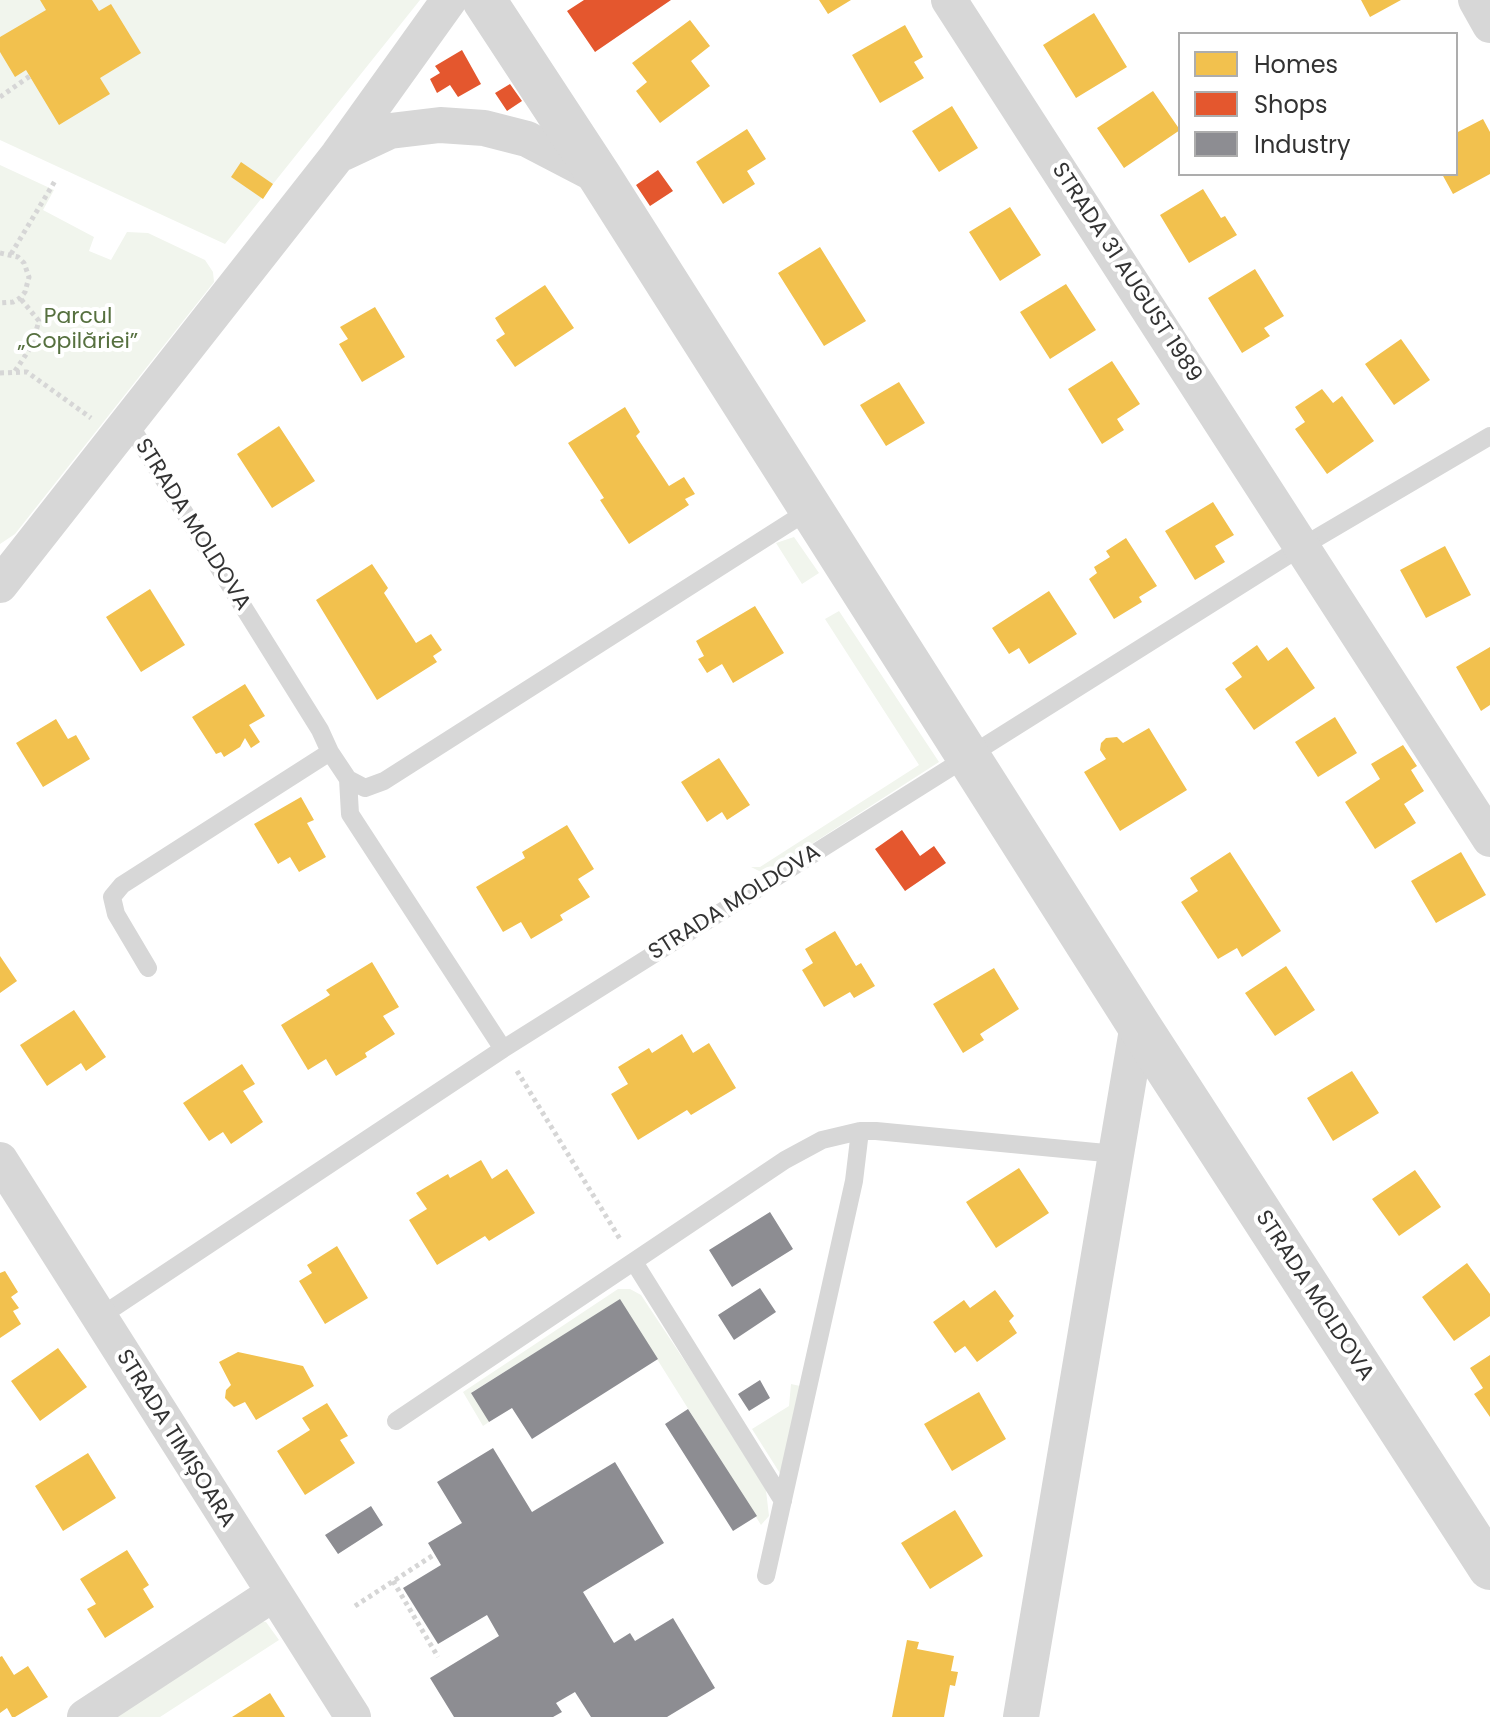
<!DOCTYPE html>
<meta charset="utf-8">
<style>
body{margin:0}
#map{position:relative;width:1490px;height:1717px;overflow:hidden;background:#fff;font-family:Poppins,sans-serif}
canvas{display:block}
.legend{position:absolute;left:1178px;top:32px;width:280px;height:144px;box-sizing:border-box;background:#fff;border:2px solid #adadad;margin:0;padding:10px 14px;list-style:none;font-size:24px;color:#333}
.legend li{display:flex;align-items:center;gap:16px;height:40px}
.legend b{width:40px;border:2px solid #adadad}
</style>
<div id="map">
<canvas width="1490" height="1717"></canvas>
<ul class="legend">
<li><b style="height:22px;background:#f2c14e"></b>Homes</li>
<li><b style="height:22px;background:#e4572e"></b>Shops</li>
<li><b style="height:22px;background:#8d8d92"></b>Industry</li>
</ul>
</div>
<script>
const context = document.querySelector('canvas').getContext('2d');
context.lineJoin = 'round';
function fillPath(path, color) {
  context.fillStyle = color;
  context.fill(path, 'evenodd');
}
function shape(rows) {
  const path = new Path2D();
  for (const r of rows) {
    path.moveTo(r[0], r[1]);
    for (let i = 2; i < r.length; i += 2) path.lineTo(r[i], r[i + 1]);
  }
  return path;
}
function trace(path, color, width, dash) {
  context.strokeStyle = color;
  context.lineWidth = width;
  context.lineCap = dash ? 'butt' : 'round';
  context.setLineDash(dash || []);
  context.stroke(path);
}
function write(font, color, halo, rows, align = 'center') {
  context.font = font + ' Poppins,sans-serif';
  context.lineWidth = 8;
  context.setLineDash([]);
  context.textBaseline = 'middle';
  context.strokeStyle = halo;
  context.fillStyle = color;
  for (const [text, x, y, turn = 0] of rows) {
    context.save();
    context.translate(x, y);
    context.rotate((+turn || 0) * Math.PI / 180);
    context.textAlign = isNaN(turn) ? turn : align;
    if (halo) context.strokeText(text, 0, 0);
    context.fillText(text, 0, 0);
    context.restore();
  }
}
const green = shape([
 [0,0,420,0,225,244,0,140],
 [0,165,54,190,43,210,94,237,89,251,111,260,127,232,148,233,205,260,213,272,214,282,15,534,0,544],
 [794,537,819,573,802,584,776,543],
 [839,611,939,762,765,874,751,867,760,867,919,765,825,619],
 [618,1289,630,1289,641,1295,765,1482,769,1516,761,1525,620,1300,472,1392,489,1422,483,1426,463,1392],
 [791,1384,800,1386,781,1475,752,1429,789,1406],
 [259,1621,266,1622,279,1640,160,1717,105,1717]
]);
const homes = shape([
 [40,0,92,0,99,11,111,4,141,53,100,78,110,94,59,125,26,70,15,77,0,52,0,37,46,10],
 [819,0,851,0,828,14],
 [1361,0,1401,0,1370,17],
 [1094,13,1127,67,1076,98,1043,45],
 [690,20,710,46,691,61,710,86,660,123,636,91,647,82,632,63],
 [905,25,923,57,914,62,924,78,880,103,852,55],
 [1153,91,1180,130,1124,168,1097,128],
 [952,106,978,148,939,172,912,131],
 [1483,119,1490,132,1490,174,1453,194,1442,174,1456,174,1456,133],
 [747,129,766,159,747,171,755,184,723,204,696,162],
 [241,162,273,184,263,199,231,177],
 [1203,189,1221,218,1225,216,1237,235,1189,263,1160,215],
 [1010,207,1041,255,1000,281,969,232],
 [820,247,866,321,824,346,778,273],
 [1255,269,1284,316,1264,328,1270,336,1242,353,1208,298],
 [1066,284,1096,330,1050,359,1020,312],
 [545,285,574,328,515,367,496,340,505,334,495,318],
 [375,307,405,357,362,382,339,344,348,339,340,327],
 [1401,339,1430,380,1394,405,1365,364],
 [1112,361,1140,404,1117,419,1124,430,1102,444,1068,389],
 [899,382,925,423,886,446,860,405],
 [1322,389,1333,403,1342,396,1374,441,1327,474,1295,429,1305,422,1295,407],
 [625,407,640,432,636,436,669,486,684,477,695,494,685,499,689,505,629,544,600,500,604,498,568,443],
 [279,426,315,481,272,508,237,454],
 [1213,502,1234,535,1215,546,1225,562,1195,580,1165,531],
 [1126,538,1157,586,1139,597,1142,602,1114,619,1089,579,1097,573,1094,567,1110,557,1106,551],
 [1445,546,1471,595,1426,618,1400,570],
 [372,564,388,588,384,593,416,643,431,634,442,650,433,656,437,662,377,700,316,600],
 [150,589,185,645,141,672,106,617],
 [1049,591,1077,634,1029,664,1019,648,1009,654,992,628],
 [755,606,784,653,733,683,722,664,707,673,698,659,704,656,696,641],
 [1257,645,1268,661,1287,647,1315,688,1254,730,1225,689,1242,677,1232,663],
 [1490,647,1490,705,1481,711,1456,667],
 [245,684,265,716,249,725,260,742,251,748,245,738,240,747,224,757,221,752,216,754,192,717],
 [1335,717,1357,753,1318,777,1295,742],
 [56,719,68,739,76,735,90,759,43,787,16,743],
 [1149,728,1187,790,1120,831,1084,772,1106,759,1100,750,1101,743,1106,738,1117,737,1123,743],
 [1403,745,1417,766,1411,770,1424,791,1404,804,1416,823,1375,849,1345,802,1380,779,1371,764],
 [719,758,750,805,727,820,722,812,707,822,681,782],
 [301,797,314,820,307,823,326,857,299,872,290,857,278,864,254,824],
 [567,825,594,869,578,879,590,897,560,915,563,920,531,939,521,922,503,932,476,887,525,858,522,852],
 [1230,852,1281,931,1242,957,1237,948,1218,959,1181,902,1198,891,1190,878],
 [1461,852,1486,895,1436,923,1411,881],
 [835,931,856,966,861,963,875,986,854,998,850,992,824,1007,802,970,813,963,805,949],
 [0,956,17,981,0,993],
 [372,962,399,1007,383,1016,395,1034,365,1053,367,1057,336,1076,326,1059,308,1070,281,1025,330,995,326,990],
 [1286,966,1315,1010,1275,1036,1245,993],
 [994,968,1019,1009,980,1034,984,1040,963,1053,933,1004],
 [74,1010,106,1057,86,1071,81,1063,47,1086,20,1045],
 [682,1034,693,1053,709,1043,736,1088,691,1115,687,1110,638,1140,611,1094,628,1084,618,1067,649,1048,652,1053],
 [242,1064,255,1084,243,1091,263,1122,231,1144,223,1132,209,1141,183,1103],
 [1352,1071,1379,1113,1333,1141,1307,1098],
 [481,1160,492,1179,507,1169,535,1213,489,1241,485,1236,437,1265,409,1220,427,1209,416,1193,448,1174,450,1178],
 [1019,1168,1049,1213,996,1248,966,1202],
 [1415,1170,1441,1207,1399,1236,1372,1199],
 [337,1246,368,1298,325,1324,299,1281,312,1273,307,1265],
 [1467,1263,1490,1294,1490,1316,1454,1341,1422,1297],
 [5,1271,18,1292,11,1297,19,1308,13,1311,21,1324,0,1338,0,1273],
 [995,1290,1014,1316,1009,1321,1017,1333,977,1362,965,1346,955,1353,933,1322,964,1300,970,1308],
 [58,1348,87,1387,40,1421,11,1381],
 [238,1352,303,1366,314,1386,256,1420,245,1402,234,1407,225,1398,226,1390,231,1385,219,1362],
 [1490,1355,1490,1417,1474,1394,1483,1388,1470,1368],
 [979,1392,1006,1439,952,1471,924,1424],
 [327,1403,348,1436,340,1440,355,1463,305,1495,277,1451,310,1430,302,1418],
 [88,1453,116,1498,63,1531,35,1486],
 [955,1510,983,1556,930,1589,901,1543],
 [127,1550,149,1585,143,1589,154,1607,105,1638,87,1609,96,1604,80,1579],
 [907,1640,919,1642,917,1649,954,1656,951,1671,958,1672,955,1686,950,1685,944,1717,892,1717],
 [2,1656,14,1675,28,1666,48,1697,15,1717,12,1717,7,1708,0,1713,0,1657],
 [270,1693,285,1717,232,1717]
]);
const shops = shape([
 [584,0,671,0,595,52,567,11],
 [462,50,481,84,458,97,450,85,437,93,430,79,440,73,435,66],
 [510,84,522,101,507,111,495,93],
 [658,170,673,191,650,206,636,185],
 [902,830,920,856,934,846,946,863,905,891,875,849]
]);
const industry = shape([
 [770,1212,793,1249,732,1287,709,1250],
 [760,1288,776,1312,734,1340,718,1315],
 [620,1299,658,1359,532,1439,512,1408,489,1422,471,1393],
 [760,1380,770,1398,749,1411,738,1394],
 [688,1409,757,1516,733,1531,665,1424],
 [493,1448,532,1512,615,1462,664,1543,583,1592,614,1643,630,1633,635,1641,673,1618,715,1688,667,1717,591,1717,575,1692,556,1703,562,1712,553,1717,454,1717,430,1678,499,1636,487,1615,438,1644,403,1588,441,1565,428,1543,462,1523,437,1482],
 [371,1506,383,1525,338,1554,325,1535]
]);
const path = shape([
 [0,97,30,76],
 [0,253,18,257,24,263,29,277,25,292,20,298,13,302,0,303],
 [11,254,55,181],
 [15,371,31,347,39,321,20,298],
 [0,373,27,372,91,418],
 [517,1071,620,1239],
 [393,1581,438,1657],
 [355,1606,435,1554]
]);
const service = shape([
 [128,422,320,730,330,752,348,779,365,788,384,781,811,509],
 [348,779,350,814,503,1049],
 [148,968,116,914,112,897,122,885,330,752],
 [634,1262,783,1501],
 [98,1318,503,1049,1303,546,1490,436],
 [396,1421,785,1160,822,1140,860,1131,876,1131,1116,1154],
 [766,1576,854,1181,860,1131]
]);
const minor = shape([
 [949,0,1490,839],
 [1476,0,1490,25],
 [343,153,390,131,440,125,484,128,527,139,600,177],
 [0,585,338,155,449,0],
 [0,1160,353,1717],
 [85,1717,273,1594],
 [1021,1717,1138,1024]
]);
const tertiary = shape([
 [484,0,600,177,1138,1024,1490,1568]
]);
const streetNames = [
 ["STRADA 31 AUGUST 1989",1126,273,57],
 ["STRADA MOLDOVA",192,525,58],
 ["STRADA MOLDOVA",735,903,-32],
 ["STRADA MOLDOVA",1314,1296,57],
 ["STRADA TIMIȘOARA",175,1439,58]
];
const parkNames = [
 ["Parcul",78,317],
 ["„Copilăriei”",78,342]
];
fillPath(green, '#f1f5ed');
fillPath(homes, '#f2c14e');
fillPath(shops, '#e4572e');
fillPath(industry, '#8d8d92');
trace(path, '#d6d6d6', 5, [4, 4]);
trace(service, '#d7d7d7', 18);
trace(minor, '#d7d7d7', 36);
trace(tertiary, '#d7d7d7', 44);
write('22px', '#333', '#fff', streetNames);
write('22px', '#56703f', '#fff', parkNames);
</script>
